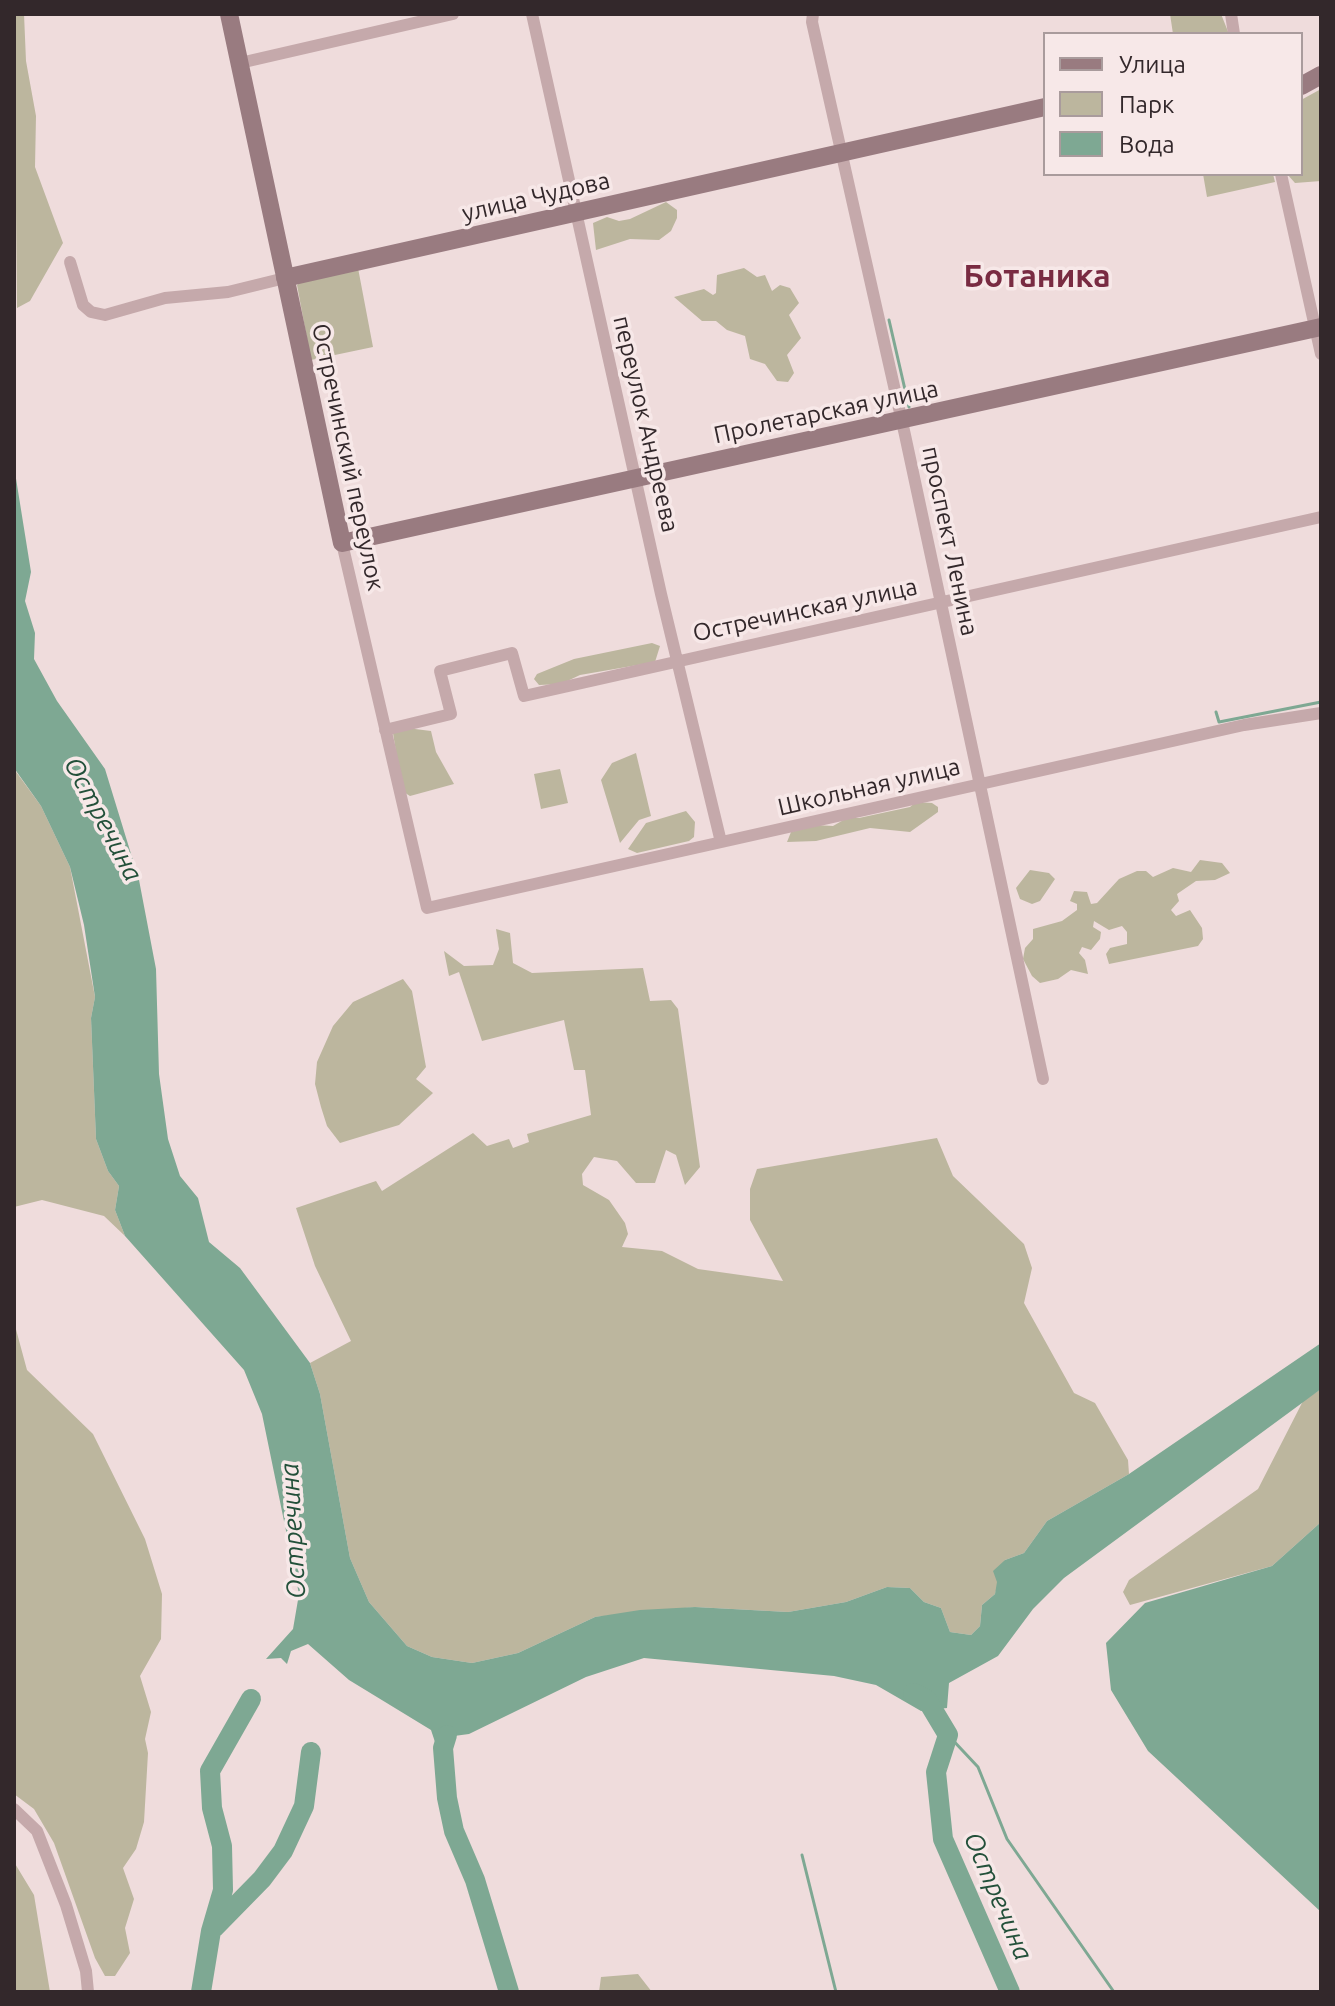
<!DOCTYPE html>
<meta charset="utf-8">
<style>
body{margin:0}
#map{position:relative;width:1335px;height:2006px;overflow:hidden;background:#efdcdc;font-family:Ubuntu,sans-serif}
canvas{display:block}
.frame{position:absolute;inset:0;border:16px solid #33282b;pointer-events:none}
.legend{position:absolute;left:1043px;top:32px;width:260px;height:144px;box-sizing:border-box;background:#f7e8e8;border:2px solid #a99b9c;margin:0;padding:10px 14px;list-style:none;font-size:24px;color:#33282b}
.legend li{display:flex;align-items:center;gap:16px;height:40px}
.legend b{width:40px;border:2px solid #a99b9c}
</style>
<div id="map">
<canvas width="1335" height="2006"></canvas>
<div class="frame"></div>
<ul class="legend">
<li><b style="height:10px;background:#997b80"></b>Улица</li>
<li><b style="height:22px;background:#bcb69e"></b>Парк</li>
<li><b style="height:22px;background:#7ea893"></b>Вода</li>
</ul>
</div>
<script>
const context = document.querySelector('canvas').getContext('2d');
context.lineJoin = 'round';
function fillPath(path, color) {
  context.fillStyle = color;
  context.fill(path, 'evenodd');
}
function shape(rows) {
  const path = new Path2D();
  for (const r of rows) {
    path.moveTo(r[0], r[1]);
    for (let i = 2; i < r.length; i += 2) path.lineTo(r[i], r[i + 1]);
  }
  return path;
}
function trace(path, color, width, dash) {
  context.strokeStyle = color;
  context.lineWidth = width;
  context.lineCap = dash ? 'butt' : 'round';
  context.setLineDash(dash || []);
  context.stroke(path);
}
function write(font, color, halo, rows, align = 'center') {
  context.font = font + ' Ubuntu,sans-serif';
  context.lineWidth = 7;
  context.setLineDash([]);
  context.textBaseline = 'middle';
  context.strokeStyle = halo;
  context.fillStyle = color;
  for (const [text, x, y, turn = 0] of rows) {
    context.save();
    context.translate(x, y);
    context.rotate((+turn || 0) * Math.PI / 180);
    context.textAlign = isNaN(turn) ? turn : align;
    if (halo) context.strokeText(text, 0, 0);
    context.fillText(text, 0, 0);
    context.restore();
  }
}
const green = shape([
 [14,14,24,14,26,61,36,116,35,167,63,243,30,301,17,308],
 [1170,14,1221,14,1229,34,1173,34],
 [1321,89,1321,181,1295,183,1287,174,1301,174,1301,100],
 [1203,174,1273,174,1275,182,1207,197],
 [666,202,677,210,677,218,671,231,659,240,630,239,596,250,593,223,607,217,619,221,630,219],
 [358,268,373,347,311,360,297,285,304,279],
 [744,268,757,277,765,275,772,291,780,285,790,288,799,303,789,315,801,338,787,355,794,373,788,382,777,381,765,364,750,359,745,336,727,330,716,321,702,321,674,297,704,289,713,295,716,293,717,275],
 [652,643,660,646,655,662,580,675,561,684,539,685,534,679,537,674,574,659],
 [407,728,431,731,436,752,454,784,410,796,402,791,393,733],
 [636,753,651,816,639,820,620,843,601,780,612,763],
 [14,769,41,806,70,867,95,997,91,1018,96,1139,108,1171,119,1186,115,1210,125,1236,104,1216,42,1200,14,1207],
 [560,769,568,803,541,809,534,774],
 [916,802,932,803,938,807,938,812,910,832,870,828,816,841,787,842,791,832,815,825,833,826,847,818,859,818,910,807],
 [686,811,695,822,694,837,689,841,637,853,628,849,646,823],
 [1200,860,1222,863,1230,873,1215,880,1196,881,1177,894,1179,901,1171,910,1176,916,1190,910,1202,928,1203,939,1198,946,1109,964,1106,954,1110,948,1127,944,1127,932,1122,926,1109,930,1094,921,1093,927,1101,932,1100,939,1091,950,1082,947,1079,953,1085,960,1088,974,1071,970,1058,979,1040,983,1032,976,1023,959,1025,948,1033,939,1033,929,1062,921,1077,910,1077,904,1070,901,1074,891,1087,892,1091,904,1097,903,1119,879,1137,871,1146,871,1153,877,1173,868,1191,872],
 [1030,870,1049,873,1055,879,1040,901,1032,904,1020,899,1016,888],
 [496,929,510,933,513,963,532,973,643,968,650,1001,671,1000,678,1009,700,1167,685,1185,676,1155,666,1150,655,1183,636,1183,617,1161,594,1157,582,1174,583,1185,609,1200,625,1223,628,1234,622,1247,662,1251,698,1269,783,1281,750,1220,750,1189,757,1169,937,1138,953,1176,1024,1244,1032,1268,1024,1303,1074,1393,1095,1403,1128,1460,1129,1474,1047,1521,1024,1553,1005,1560,995,1594,982,1605,980,1626,971,1635,950,1632,941,1608,924,1602,910,1588,887,1587,846,1602,788,1612,695,1607,595,1617,518,1653,472,1663,432,1657,407,1646,369,1602,350,1558,320,1394,310,1363,351,1341,315,1266,296,1208,376,1181,382,1191,473,1133,487,1146,509,1139,513,1148,529,1142,527,1134,591,1115,585,1070,574,1070,564,1020,482,1041,459,972,449,976,444,951,464,966,493,965,499,949],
 [403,979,412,991,426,1067,416,1079,433,1093,399,1125,340,1143,327,1126,321,1107,315,1084,317,1062,333,1026,353,1002],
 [14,1322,27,1370,93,1434,145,1539,162,1594,161,1639,140,1676,151,1712,145,1739,148,1753,144,1822,136,1849,123,1868,134,1899,125,1928,130,1953,115,1976,105,1976,95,1958,54,1843,34,1809,14,1794],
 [1321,1389,1321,1522,1272,1566,1130,1605,1123,1592,1129,1580,1258,1489,1303,1401],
 [14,1862,34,1895,50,1992,14,1992],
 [638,1974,652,1992,599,1992,601,1977]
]);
const water = shape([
 [14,466,31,572,25,601,35,633,34,659,57,701,105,769,139,880,156,969,159,1074,168,1139,180,1176,198,1198,209,1242,240,1268,310,1363,320,1394,350,1558,369,1602,407,1646,432,1657,472,1663,518,1653,595,1617,640,1610,695,1607,788,1612,846,1602,887,1587,910,1588,924,1602,941,1608,950,1632,971,1635,980,1626,982,1605,995,1594,997,1582,993,1571,1005,1560,1024,1553,1047,1521,1129,1474,1321,1343,1321,1389,1064,1578,1033,1609,998,1656,949,1683,947,1708,921,1711,876,1685,834,1676,644,1658,586,1677,469,1734,454,1736,448,1758,441,1760,431,1730,349,1680,308,1644,291,1651,287,1664,281,1658,266,1659,293,1629,299,1594,262,1414,244,1370,125,1236,115,1210,119,1186,108,1171,96,1139,91,1018,95,997,84,925,70,867,41,806,14,768],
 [1321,1522,1321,1912,1148,1751,1111,1690,1106,1643,1145,1603,1272,1566]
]);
const stream = shape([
 [889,320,909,407],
 [1216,712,1219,722,1321,702],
 [948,1735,978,1767,1007,1839,1114,1992],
 [802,1855,836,1992]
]);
const river = shape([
 [913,1693,927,1700,948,1735,936,1772,943,1839,1010,1992],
 [447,1735,443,1748,447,1798,454,1831,475,1880,509,1992],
 [214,1928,262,1879,283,1851,304,1806,311,1752],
 [201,1992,211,1931,223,1890,222,1846,212,1808,210,1771,251,1699]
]);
const street = shape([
 [532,14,661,594,721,842],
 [813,14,812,22,905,435,1043,1079],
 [1231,14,1234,34],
 [240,63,453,14],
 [1281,174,1321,354],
 [70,262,83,305,91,312,105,315,165,298,228,292,285,278],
 [342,543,427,908,1244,725,1321,713],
 [385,730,451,714,440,671,512,653,524,696,1321,517],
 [14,1809,37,1831,66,1905,86,1971,88,1992]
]);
const secondary = shape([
 [229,14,342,543,1321,327],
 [1301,86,1321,75],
 [285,278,1045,107]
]);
const streetNames = [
 ["улица Чудова",536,197,-13],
 ["Пролетарская улица",826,412,-12],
 ["переулок Андреева",646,424,77],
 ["Остречинский переулок",348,457,78],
 ["проспект Ленина",950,541,78],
 ["Остречинская улица",805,610,-12],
 ["Школьная улица",869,787,-13]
];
const waterNames = [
 ["Остречина",103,819,62],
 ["Остречина",293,1531,-93],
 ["Остречина",998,1896,67]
];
const districtNames = [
 ["Ботаника",1037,276]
];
fillPath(green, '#bcb69e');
fillPath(water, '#7ea893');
trace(stream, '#7ea893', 3);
trace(river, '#7ea893', 20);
trace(street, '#c5a9ab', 12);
trace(secondary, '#997b80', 18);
write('24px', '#33282b', '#f7e8e8', streetNames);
write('italic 26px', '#23503a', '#f7e8e8', waterNames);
write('bold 32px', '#792b42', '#f7e8e8', districtNames);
</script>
